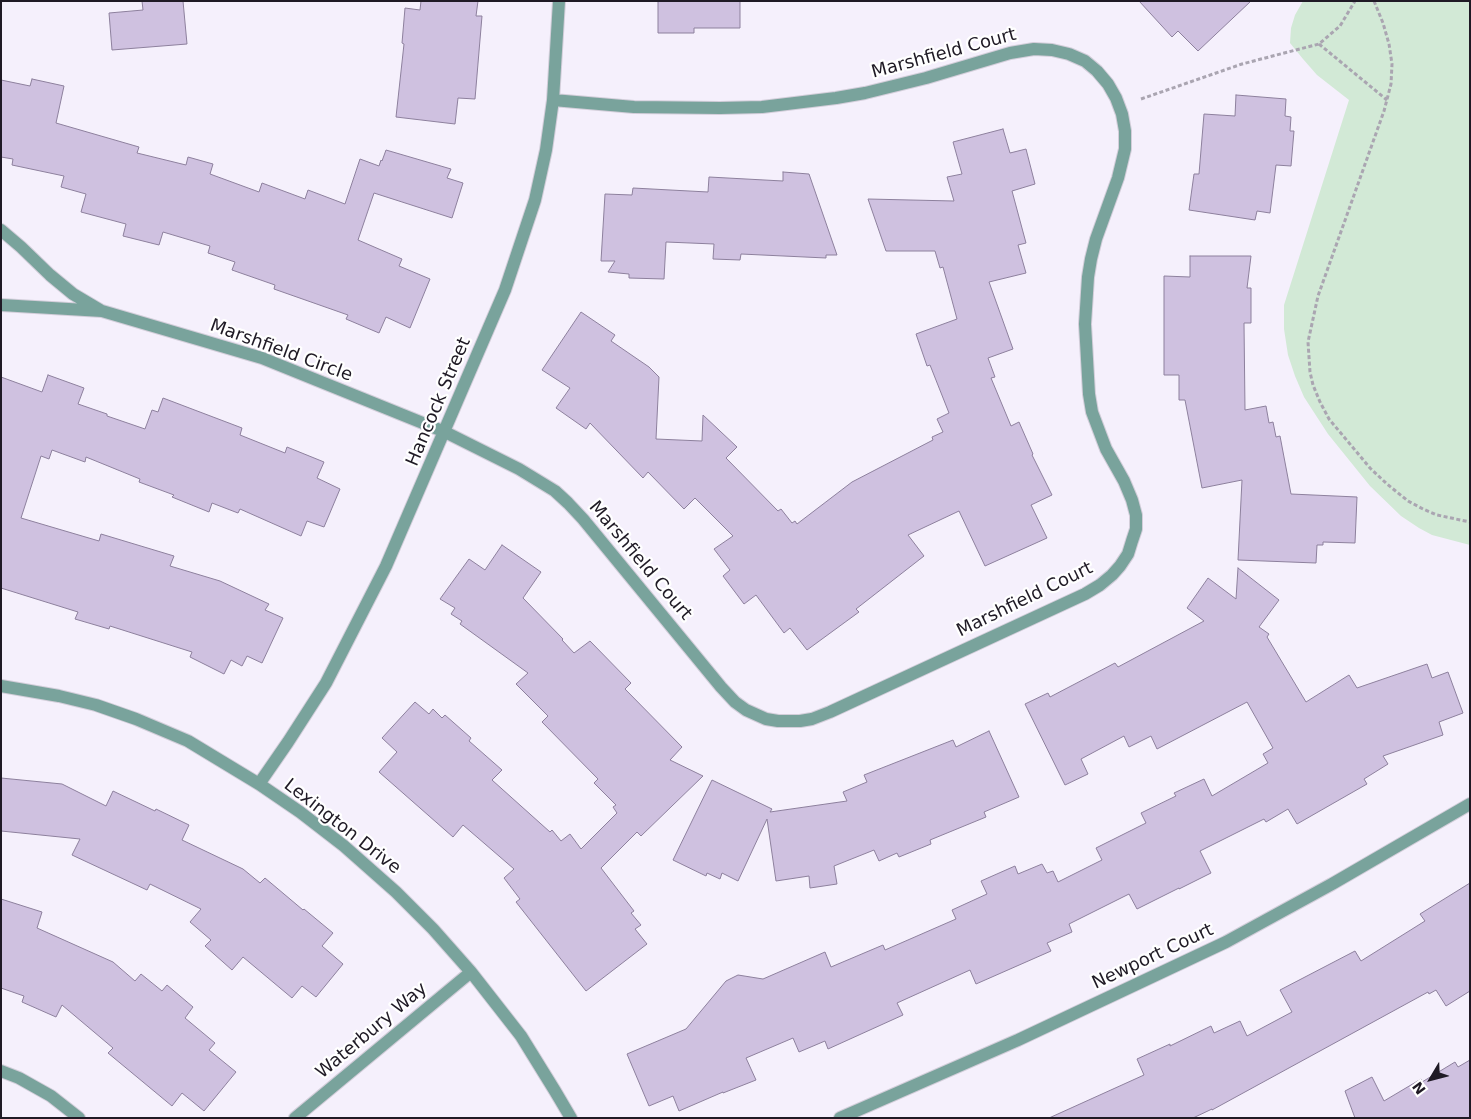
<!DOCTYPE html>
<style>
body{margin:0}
#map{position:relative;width:1471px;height:1119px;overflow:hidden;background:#f5f0fc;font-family:"DejaVu Sans",sans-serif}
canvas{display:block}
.frame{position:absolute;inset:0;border:2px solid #1f1a25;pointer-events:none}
.north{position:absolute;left:1406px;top:1054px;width:50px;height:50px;-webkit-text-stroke:4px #fff;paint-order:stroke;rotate:233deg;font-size:14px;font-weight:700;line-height:20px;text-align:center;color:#1f1a25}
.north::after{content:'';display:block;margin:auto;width:18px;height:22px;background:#1f1a25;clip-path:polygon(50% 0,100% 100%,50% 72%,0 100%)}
</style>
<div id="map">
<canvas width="1471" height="1119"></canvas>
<div class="frame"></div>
<div class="north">N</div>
</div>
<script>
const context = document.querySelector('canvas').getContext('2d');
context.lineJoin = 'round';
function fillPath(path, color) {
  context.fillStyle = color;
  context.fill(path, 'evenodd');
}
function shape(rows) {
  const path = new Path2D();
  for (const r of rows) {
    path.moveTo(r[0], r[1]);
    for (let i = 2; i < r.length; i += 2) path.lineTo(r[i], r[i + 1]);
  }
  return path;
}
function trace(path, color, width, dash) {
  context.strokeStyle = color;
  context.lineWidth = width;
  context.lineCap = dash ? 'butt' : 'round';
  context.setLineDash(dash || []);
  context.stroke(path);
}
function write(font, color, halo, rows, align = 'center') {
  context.font = font + ' "DejaVu Sans",sans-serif';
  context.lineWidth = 4.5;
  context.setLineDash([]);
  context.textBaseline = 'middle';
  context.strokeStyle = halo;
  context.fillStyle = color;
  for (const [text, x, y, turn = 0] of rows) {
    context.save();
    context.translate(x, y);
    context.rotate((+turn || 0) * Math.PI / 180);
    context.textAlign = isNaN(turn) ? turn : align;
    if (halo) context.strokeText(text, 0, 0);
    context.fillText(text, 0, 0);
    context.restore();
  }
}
const green = shape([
 [1303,1,1470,1,1470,545,1432,535,1419,528,1401,516,1370,486,1328,434,1304,397,1295,376,1288,355,1284,329,1284,305,1349,100,1317,75,1303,59,1290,43,1291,28,1295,15]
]);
const building = shape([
 [142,1,183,1,187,44,112,50,109,13,143,10,142,1],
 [421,1,478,1,476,16,482,16,475,99,458,98,455,124,396,117,404,44,402,43,405,8,420,10,421,1],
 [658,1,740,1,740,28,694,28,694,33,658,33,658,1],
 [1139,1,1251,1,1198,51,1178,31,1172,37,1139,1],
 [32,79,64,86,56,123,139,147,137,153,186,165,188,157,213,164,210,174,259,192,262,183,305,199,308,190,345,204,360,159,379,166,381,160,382,161,386,150,451,169,447,178,463,183,452,218,374,193,358,240,402,259,399,266,430,279,410,328,386,317,379,333,346,319,348,315,274,289,275,285,232,270,235,262,208,253,210,246,163,232,159,245,123,236,126,224,81,212,86,194,61,187,64,176,12,165,13,159,1,157,1,80,30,86,32,79],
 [1236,95,1286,99,1285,116,1291,117,1290,131,1294,131,1291,166,1276,165,1270,213,1257,211,1255,220,1189,210,1194,174,1199,174,1204,114,1235,116,1236,95],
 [1003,129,1010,153,1026,149,1035,184,1012,191,1026,243,1018,245,1026,273,989,282,1013,349,988,358,995,377,991,378,1011,426,1019,422,1033,454,1032,455,1052,495,1031,505,1047,538,985,566,959,511,908,535,924,556,856,609,859,612,807,650,790,628,784,633,756,595,744,604,723,576,730,570,714,549,733,536,695,498,684,509,648,472,643,478,590,423,586,429,556,408,570,388,542,370,581,312,615,335,611,341,649,367,659,377,656,439,702,441,703,415,737,447,726,458,778,511,781,509,792,523,795,521,797,524,852,482,933,440,932,437,943,432,937,419,949,413,930,365,927,366,916,334,957,319,943,267,940,268,935,251,886,251,868,199,954,201,947,177,962,174,953,142,1003,129],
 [783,172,809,174,837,255,826,255,826,258,741,254,740,260,713,259,714,244,666,242,664,279,629,278,629,274,608,272,615,261,601,261,605,194,632,195,633,188,708,192,709,177,783,181,783,172],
 [1190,256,1251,256,1247,288,1251,288,1251,323,1244,323,1245,410,1266,406,1269,423,1273,422,1276,437,1280,436,1291,494,1357,497,1355,543,1323,542,1323,545,1317,545,1316,563,1238,560,1242,480,1202,488,1185,400,1179,400,1179,375,1164,375,1164,276,1190,277,1190,256],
 [48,375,84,388,78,404,107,414,107,416,145,429,152,410,158,412,163,398,242,428,240,435,285,453,287,447,324,462,317,478,340,489,324,527,307,521,301,536,240,509,238,513,212,503,209,512,172,497,174,495,139,482,140,479,86,457,85,462,52,450,49,459,41,456,21,518,99,541,101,534,174,556,170,566,220,581,269,604,265,610,283,618,262,663,247,656,242,666,231,660,224,674,190,657,192,652,110,626,109,629,75,619,78,612,1,588,1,377,42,392,48,375],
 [502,545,541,572,523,598,563,639,562,640,574,653,590,641,631,683,625,689,682,747,670,760,703,776,641,836,637,832,601,868,634,911,631,913,641,925,635,929,647,944,586,991,516,902,520,899,504,878,514,869,463,825,453,837,379,772,397,752,382,738,415,702,429,714,433,709,442,718,445,715,471,738,469,741,502,770,492,780,550,832,552,830,561,841,570,834,581,849,617,813,613,807,616,805,594,783,598,779,542,722,548,716,516,684,528,673,460,624,462,621,451,614,455,608,440,599,469,559,485,570,502,545],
 [1238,568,1279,600,1259,627,1269,634,1267,637,1306,702,1349,675,1357,688,1427,664,1432,678,1448,672,1463,713,1439,722,1443,735,1383,756,1388,764,1364,779,1367,784,1297,824,1288,809,1266,822,1264,819,1200,851,1211,873,1179,889,1179,888,1137,909,1129,894,1069,924,1072,932,1047,943,1051,951,976,984,970,970,897,1003,903,1015,828,1049,825,1041,799,1052,793,1038,746,1058,756,1080,723,1093,723,1092,679,1111,673,1096,649,1106,627,1054,686,1029,726,981,738,975,763,979,825,952,831,967,883,945,885,950,956,919,952,910,987,894,981,881,1015,866,1018,874,1042,864,1047,873,1053,871,1058,882,1102,860,1096,848,1146,823,1141,813,1176,796,1174,793,1204,779,1212,796,1268,763,1263,754,1273,748,1247,702,1157,749,1151,736,1129,747,1124,736,1081,759,1088,774,1065,785,1025,704,1048,693,1050,697,1115,663,1118,667,1204,621,1187,608,1208,578,1236,599,1238,568],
 [989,731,1019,797,984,812,986,817,930,840,931,844,899,857,897,853,879,861,874,850,834,866,837,884,810,888,809,876,776,881,767,819,738,881,722,873,720,879,707,873,706,876,673,860,712,780,772,809,770,812,847,801,843,792,867,782,864,775,953,740,956,747,989,731],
 [1,778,62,784,106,806,113,791,155,811,156,809,189,825,182,840,243,869,260,883,265,878,303,910,304,909,333,933,322,946,343,964,316,997,302,986,292,998,243,957,232,970,205,946,211,940,190,922,201,909,150,884,147,890,72,855,80,839,1,831,1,778],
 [1470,883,1470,991,1446,1006,1436,990,1429,994,1428,992,1212,1110,1212,1109,1193,1118,1049,1118,1144,1075,1137,1059,1170,1044,1170,1046,1211,1026,1214,1033,1240,1021,1247,1036,1292,1012,1280,990,1355,951,1361,961,1425,921,1420,914,1470,883],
 [1,899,42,912,37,928,113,962,135,981,141,974,162,991,167,985,193,1007,185,1018,215,1043,209,1050,236,1072,204,1111,182,1093,172,1106,108,1053,113,1048,62,1005,56,1017,22,1002,24,996,1,988,1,899],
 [1470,1060,1470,1118,1355,1118,1345,1091,1372,1077,1384,1101,1421,1079,1422,1082,1455,1062,1458,1067,1470,1060]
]);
const path = shape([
 [1374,1,1383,23,1389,44,1392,64,1391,84,1384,111,1318,296,1308,342,1310,372,1313,385,1320,402,1329,419,1370,468,1387,484,1408,501,1423,509,1437,515,1470,522],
 [1319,44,1387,100],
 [1141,99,1242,64,1319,44,1340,26,1355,1]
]);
const minor = shape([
 [1,230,21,247,50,275,73,294,100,310],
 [1,305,102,311,262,358,445,432,519,469,555,491,568,503,583,519,721,687,735,702,746,710,766,719,778,721,800,721,812,719,830,712,1085,594,1100,585,1112,575,1120,566,1128,554,1132,541,1136,529,1136,515,1132,500,1124,481,1106,449,1092,412,1089,394,1085,324,1088,277,1091,259,1096,239,1118,178,1125,149,1125,131,1122,114,1116,98,1108,84,1097,71,1085,61,1069,54,1052,50,1034,49,1010,53,926,78,865,93,836,98,762,107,720,108,634,107,553,100],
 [1,686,59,696,96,705,136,719,188,741,259,784,300,812,344,846,396,892,433,929,471,972,521,1036,555,1091,571,1118],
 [259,784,288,742,326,683,386,566,505,290,535,200,546,150,553,100,559,1],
 [1,1071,19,1078,51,1096,79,1118],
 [295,1118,471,972],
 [840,1118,1018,1040,1226,942,1332,884,1470,804]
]);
const streetNames = [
 ["Marshfield Court",944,54,-15],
 ["Marshfield Circle",281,351,20],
 ["Hancock Street",439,402,-67],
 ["Marshfield Court",640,561,50],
 ["Marshfield Court",1025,600,-26],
 ["Lexington Drive",342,827,38],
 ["Newport Court",1153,957,-25],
 ["Waterbury Way",372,1031,-40]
];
fillPath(green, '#d2e9d6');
fillPath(building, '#cfc1e0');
trace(building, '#8d809d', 1);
trace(minor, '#d3ceda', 14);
trace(path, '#aaa5b1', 3, [4, 2.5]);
trace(minor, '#79a39c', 12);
write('18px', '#1f1a25', '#fff', streetNames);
</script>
